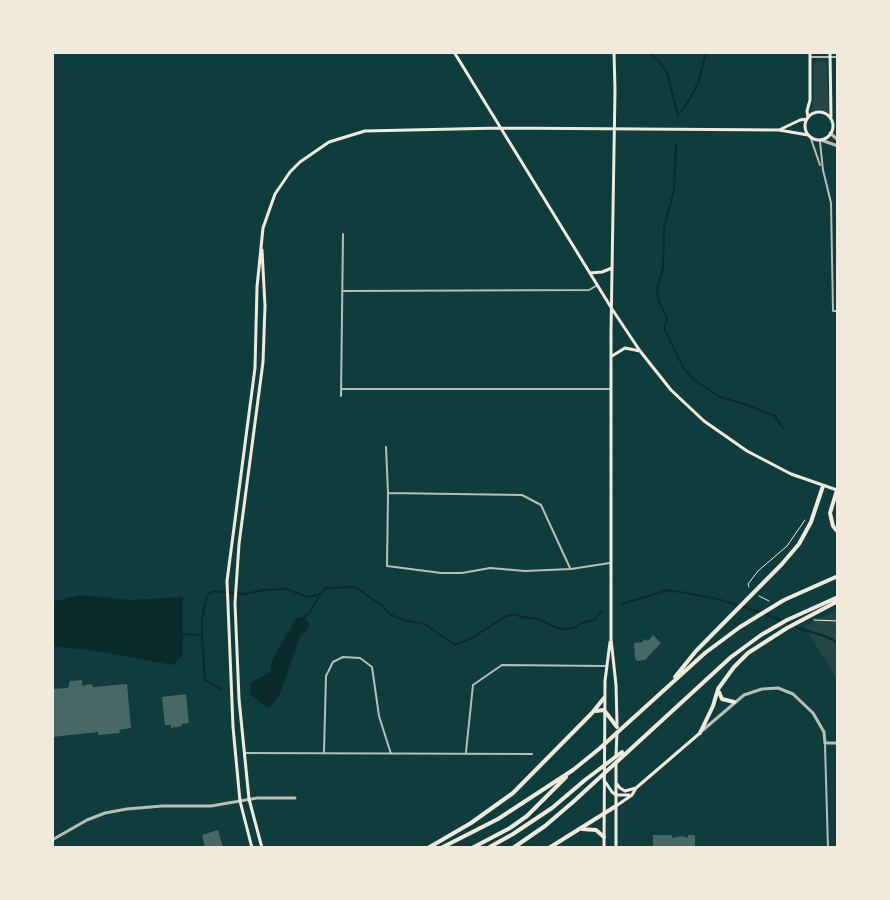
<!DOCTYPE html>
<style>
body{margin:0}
#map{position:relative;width:890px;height:900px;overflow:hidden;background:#0f3d3e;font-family:Figtree,sans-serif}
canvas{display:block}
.frame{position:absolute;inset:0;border:54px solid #f1e9da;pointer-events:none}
</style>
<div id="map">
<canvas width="890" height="900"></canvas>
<div class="frame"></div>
</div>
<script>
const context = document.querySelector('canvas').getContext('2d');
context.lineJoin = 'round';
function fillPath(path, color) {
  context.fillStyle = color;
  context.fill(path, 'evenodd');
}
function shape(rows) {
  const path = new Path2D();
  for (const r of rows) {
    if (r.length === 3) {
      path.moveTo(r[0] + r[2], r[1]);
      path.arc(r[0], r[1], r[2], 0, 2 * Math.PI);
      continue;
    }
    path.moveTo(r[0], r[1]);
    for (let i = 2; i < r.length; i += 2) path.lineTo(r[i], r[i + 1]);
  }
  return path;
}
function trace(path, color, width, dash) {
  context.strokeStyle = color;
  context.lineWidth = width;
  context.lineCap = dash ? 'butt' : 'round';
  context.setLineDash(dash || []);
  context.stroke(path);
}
const green = shape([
 [818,61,824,61,826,64,829,113,818,110,811,112,814,99,814,65],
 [838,611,838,681,804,626]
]);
const water = shape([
 [80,595,131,600,183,597,183,655,173,665,96,651,52,646,52,602],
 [296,618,303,618,309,623,308,629,300,637,280,694,270,707,265,706,250,694,250,683,270,672,272,661,280,646]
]);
const stream = shape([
 [648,52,658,60,667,73,678,116],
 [678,115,688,102,699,81,706,52],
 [676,144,674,190,664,228,663,268,657,289,659,302,667,318,664,328,683,367,693,379,720,397,744,404,775,416,783,428],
 [622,604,669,590,718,599,759,612],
 [765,614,789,624],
 [303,618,310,612,318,598],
 [795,627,827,637,838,643],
 [181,634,202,635,202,620,205,603,208,594,214,591,246,594,263,590,287,589,307,597,319,595,326,588,353,587,358,589,380,604,391,615,404,620,425,624,455,645,472,638,504,617,515,614,521,617,539,619,557,628,566,629,574,628,582,623,594,620,602,610],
 [202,636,205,680,221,689]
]);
const building = shape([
 [653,635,661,643,645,660,637,661,635,658,634,643,642,642,645,639,648,641],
 [82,680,82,686,92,684,93,687,127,684,131,728,119,730,120,733,98,735,98,732,52,737,52,689,68,688,70,681],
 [186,694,189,723,182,724,182,726,171,728,171,725,165,725,162,697],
 [218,830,223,848,205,848,202,835],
 [653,835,672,835,672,838,682,836,688,838,688,835,695,835,695,848,653,848]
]);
const path = shape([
 [749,587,748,584,758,571,787,546,805,520],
 [759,596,769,601],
 [814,620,838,621]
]);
const minor = shape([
 [811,57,838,57],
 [810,136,820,165],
 [820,142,823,170,831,203,833,311,838,311],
 [343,291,589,290,596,286],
 [341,389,610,389],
 [341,396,343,234],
 [386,447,388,493,387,566,441,573,462,573,490,568,525,571,571,569,610,563],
 [388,493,522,495,541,505,570,568],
 [825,745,828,848],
 [324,752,326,676,333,662,343,657,360,658,372,667,379,716,391,754],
 [466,752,473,685,502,665,605,666],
 [245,753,532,754]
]);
const tertiary = shape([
 [830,133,838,140],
 [821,140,838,146],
 [703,730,744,695,762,689,778,688,793,694,813,713,824,732,825,743,838,743],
 [52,840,87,820,105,813,127,809,162,806,211,806,257,798,295,798]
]);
const secondary = shape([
 [454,52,612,309,640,351,671,390,704,421,747,451,791,474,837,490],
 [614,52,615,90,611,331,611,639,616,685,617,724],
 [830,52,831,117],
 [819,126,14],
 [808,118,807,111,810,100,810,52],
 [779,130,800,120,807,119],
 [262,250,265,306,263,362,239,544,235,603,239,699,249,799,262,848],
 [590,273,602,272,612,268],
 [612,356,625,348,640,351],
 [616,756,617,732],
 [604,780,612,792,616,795,629,795],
 [616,783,620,788,625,791,636,788],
 [616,806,632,795,636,788,700,733],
 [252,848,240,801,233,727,227,581,255,368,257,287,263,228,275,194,290,172,300,162,329,142,365,131,500,128,779,130,808,135],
 [604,848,605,681,610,642],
 [616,848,616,764]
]);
const motorway = shape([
 [837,490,830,513,833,526,838,532],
 [675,677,696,651,782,564,799,544,811,522,823,486],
 [719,692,722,699,734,702],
 [596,711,604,710,617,727],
 [700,733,713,706,718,689,734,667,748,653,787,628,838,601],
 [582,829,596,830,604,837],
 [428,848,471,823,513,793,592,713,604,698],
 [441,848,498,819,573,770,599,749,705,653,740,627,784,600,838,576],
 [472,848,510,828,527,816,566,777],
 [488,848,513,834,552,808,585,780,622,752],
 [513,848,545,826,573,802,731,657,761,635,787,620,838,597],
 [549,848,616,806]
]);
fillPath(green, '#244646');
fillPath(water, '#0a2a2b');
trace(stream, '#0a2a2b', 2);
fillPath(building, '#486865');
trace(path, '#f1e9da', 1);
trace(minor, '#b8beb3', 2);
trace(tertiary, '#b8beb3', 3);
trace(secondary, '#f1e9da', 3);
trace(motorway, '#f1e9da', 4);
</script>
